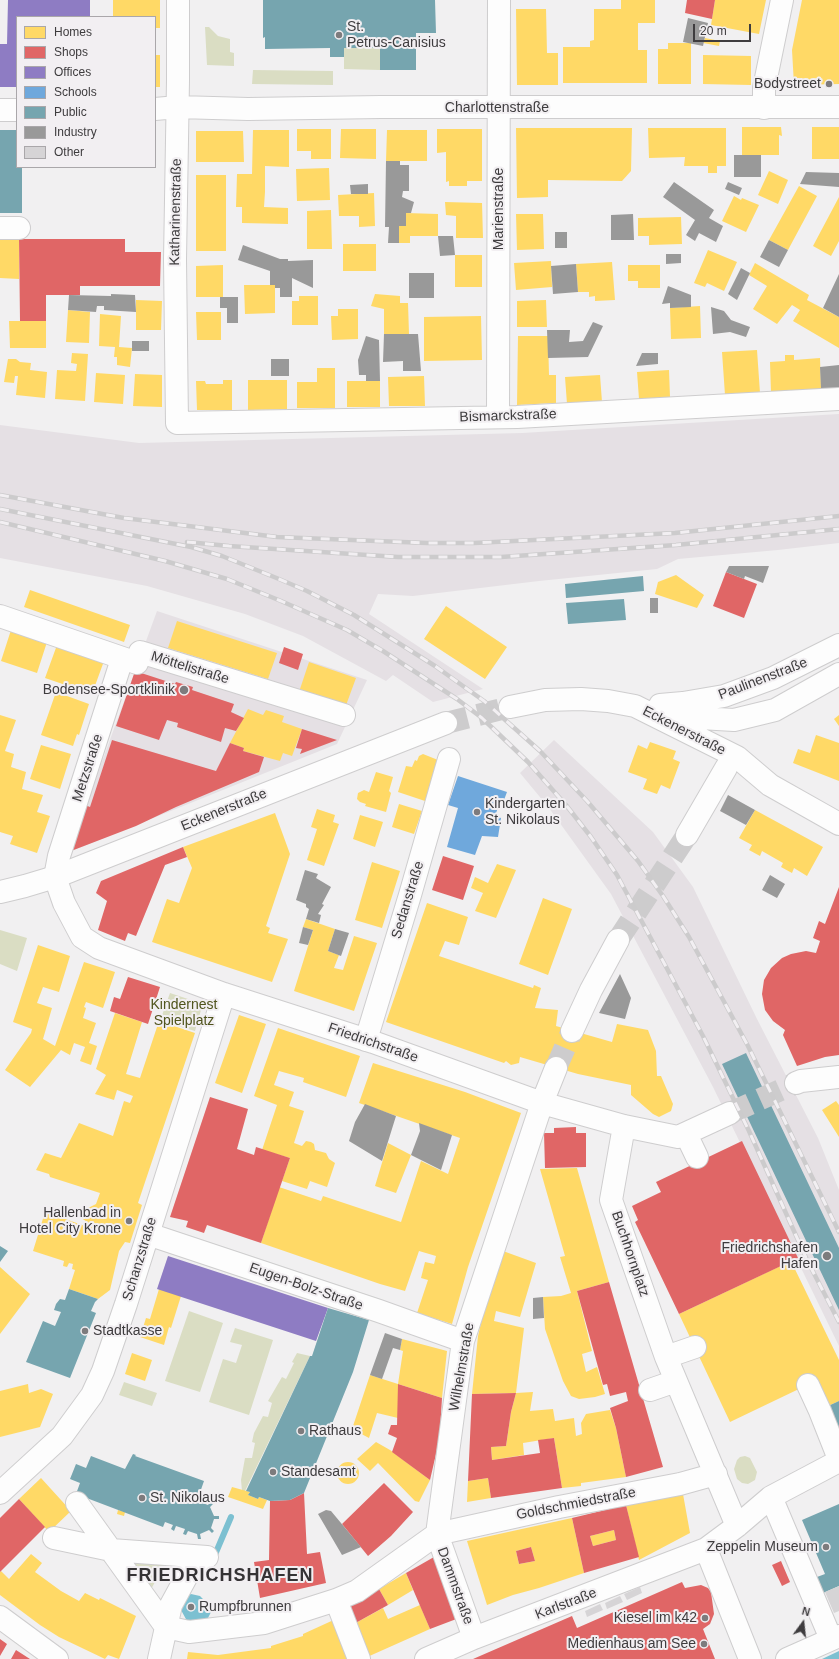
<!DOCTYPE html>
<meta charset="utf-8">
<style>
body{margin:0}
#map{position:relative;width:839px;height:1659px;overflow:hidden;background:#f1f0f1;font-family:Helvetica,sans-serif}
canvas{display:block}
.legend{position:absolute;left:16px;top:16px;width:140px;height:152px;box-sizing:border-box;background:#f2eff2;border:1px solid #aaa7aa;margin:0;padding:5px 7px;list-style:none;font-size:12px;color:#3e3c3e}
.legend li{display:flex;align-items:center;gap:8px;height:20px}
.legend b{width:20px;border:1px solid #aaa7aa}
.north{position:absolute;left:783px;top:1603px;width:40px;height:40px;-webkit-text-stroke:3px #f2eff2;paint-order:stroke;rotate:15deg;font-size:11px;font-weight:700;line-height:16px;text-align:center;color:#3e3c3e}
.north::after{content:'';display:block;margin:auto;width:14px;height:18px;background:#3e3c3e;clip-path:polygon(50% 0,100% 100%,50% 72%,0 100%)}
.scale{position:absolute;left:693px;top:24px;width:58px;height:18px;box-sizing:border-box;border:2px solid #3e3c3e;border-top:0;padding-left:5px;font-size:12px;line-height:14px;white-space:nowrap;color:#3e3c3e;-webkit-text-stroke:3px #f2eff2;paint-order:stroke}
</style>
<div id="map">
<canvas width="839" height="1659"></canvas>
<ul class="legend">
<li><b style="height:11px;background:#ffd966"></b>Homes</li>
<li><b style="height:11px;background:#e06666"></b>Shops</li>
<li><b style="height:11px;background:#8e7cc3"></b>Offices</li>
<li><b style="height:11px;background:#6fa8dc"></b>Schools</li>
<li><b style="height:11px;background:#76a5af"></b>Public</li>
<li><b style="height:11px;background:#999"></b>Industry</li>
<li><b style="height:11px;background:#d6d4d6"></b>Other</li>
</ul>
<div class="north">N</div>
<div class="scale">20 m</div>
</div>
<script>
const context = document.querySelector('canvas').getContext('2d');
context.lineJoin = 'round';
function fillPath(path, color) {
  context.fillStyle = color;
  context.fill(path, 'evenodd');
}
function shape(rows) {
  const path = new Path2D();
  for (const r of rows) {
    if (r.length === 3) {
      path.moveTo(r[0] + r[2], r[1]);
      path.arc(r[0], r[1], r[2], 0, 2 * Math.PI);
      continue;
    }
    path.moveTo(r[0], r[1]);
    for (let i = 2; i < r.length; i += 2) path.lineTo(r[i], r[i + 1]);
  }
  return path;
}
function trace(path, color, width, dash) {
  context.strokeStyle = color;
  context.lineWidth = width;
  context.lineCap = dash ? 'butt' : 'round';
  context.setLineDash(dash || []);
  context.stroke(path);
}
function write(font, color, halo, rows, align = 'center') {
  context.font = font + ' Helvetica,sans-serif';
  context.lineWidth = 4;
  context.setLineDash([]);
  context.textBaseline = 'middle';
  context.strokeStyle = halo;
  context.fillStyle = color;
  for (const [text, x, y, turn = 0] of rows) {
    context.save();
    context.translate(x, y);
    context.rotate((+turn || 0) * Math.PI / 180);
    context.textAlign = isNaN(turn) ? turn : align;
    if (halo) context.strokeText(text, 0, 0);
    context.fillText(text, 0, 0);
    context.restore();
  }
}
const built = shape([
 [839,414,839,543,778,550,678,559,657,569,539,581,413,596,378,594,369,614,483,689,433,702,393,675,386,681,303,636,245,614,147,586,0,558,0,425,139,443,522,433],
 [157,611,367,680,337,744,69,852],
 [554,740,653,832,693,887,757,1019,818,1138,839,1190,839,1346,713,1087,611,894,549,808,520,773]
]);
const green = shape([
 [205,27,209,27,218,36,230,39,230,52,234,53,234,66,207,65],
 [344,48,380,48,380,70,344,69],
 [253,70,333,71,333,85,252,84],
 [0,930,27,938,17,971,0,964],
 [170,993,197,1002,201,1010,195,1031,160,1021],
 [189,1311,223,1323,200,1392,165,1381],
 [235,1328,273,1340,249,1415,209,1402,223,1359,236,1363,242,1345,230,1342],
 [297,1353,310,1356,244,1493,242,1491,241,1480,245,1458,252,1458,255,1443,252,1442,254,1433,263,1416,268,1417,272,1403,268,1401,282,1377,286,1379,294,1363,292,1362],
 [124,1382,157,1393,152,1406,119,1395],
 [745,1456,750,1458,757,1472,755,1480,748,1484,742,1483,737,1479,734,1469,737,1460,740,1457],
 [84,1541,167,1560,149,1593,119,1576]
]);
const water = shape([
 [191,1594,200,1596,206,1602,207,1609,212,1610,208,1618,201,1623,187,1621,181,1610,176,1609,185,1596],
 [839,1651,839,1659,822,1659]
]);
const homes = shape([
 [113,0,160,0,160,28,155,28,155,17,113,17],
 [621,0,655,0,655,23,638,23,638,50,647,50,647,83,563,83,563,47,590,47,590,41,594,40,594,9,621,9],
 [715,0,766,0,759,34,711,25],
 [802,0,839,0,839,84,794,85,792,50],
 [516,9,546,9,547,53,558,53,558,85,517,85],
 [705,38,720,41,719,46,703,43],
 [668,43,691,43,691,84,658,84,658,49,668,49],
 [155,55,160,55,160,87,155,87],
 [703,55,751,56,751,85,703,84],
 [742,127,781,127,782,136,779,135,779,155,742,155],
 [812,127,839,127,839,159,812,159],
 [516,128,632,128,631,171,622,181,548,180,548,197,517,198],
 [648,128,726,128,726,166,717,166,717,173,708,173,708,166,684,166,685,157,649,158],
 [297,129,331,129,331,159,311,159,311,151,297,151],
 [341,129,376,129,376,159,340,158],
 [437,129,482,129,482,181,467,181,467,186,449,186,449,181,446,182,446,152,437,153],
 [253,130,289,130,289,167,265,166,265,192,264,207,288,208,288,224,242,223,242,207,236,207,237,174,252,174],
 [387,130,427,130,427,161,386,161],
 [196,131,243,131,244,162,196,162],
 [329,168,330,200,297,201,296,169],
 [769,171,788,180,778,204,758,195],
 [196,175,226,175,226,251,196,251],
 [799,186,817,196,788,250,769,240],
 [374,193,375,226,359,227,359,216,339,216,338,195],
 [734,196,741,200,742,198,759,205,746,232,722,221],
 [839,197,839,241,831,256,813,246],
 [445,202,482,203,483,238,456,238,456,216,446,215],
 [331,210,332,249,307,249,307,211],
 [406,213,438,214,438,236,410,236,410,243,399,243,399,226,406,226],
 [516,214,543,214,544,249,517,250],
 [681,217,682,244,649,245,649,236,638,236,638,218],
 [0,239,19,239,19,279,0,278],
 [343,244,376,244,376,271,343,271],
 [708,250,737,262,724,291,707,283,705,287,694,283],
 [455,255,482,255,482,287,455,287],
 [551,261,552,287,516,290,514,263],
 [612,262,615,300,595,301,595,296,589,297,589,292,578,292,576,264],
 [755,263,809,295,807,300,839,317,839,348,793,321,800,310,792,305,777,324,753,309,767,286,749,275],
 [223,265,223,297,196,297,196,266],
 [628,265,660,265,660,288,638,288,638,281,628,281],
 [244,285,275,285,275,313,245,314],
 [375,294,400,296,400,303,408,303,409,334,384,334,384,309,371,306],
 [299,296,318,296,318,325,292,325,292,301,299,301],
 [136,300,162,301,161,330,136,330],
 [546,300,547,327,517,327,517,301],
 [700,306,701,338,671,339,670,308],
 [338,309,358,309,358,339,332,340,331,316,338,316],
 [68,310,90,312,89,343,66,342],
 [196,312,221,312,221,340,197,340],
 [100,314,121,316,119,347,132,348,130,367,117,365,117,357,114,357,115,347,99,346],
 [481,316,482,360,424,361,424,317],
 [9,321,46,321,46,348,10,348],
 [518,336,548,336,549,375,556,375,556,403,517,405],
 [757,350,760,393,725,395,722,352],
 [72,353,88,354,85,401,55,399,57,370,76,371,77,364,71,363],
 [785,355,794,355,794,360,820,358,821,389,771,393,770,362,785,361],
 [8,359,16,359,20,362,31,363,30,370,47,372,45,398,16,395,18,376,15,376,14,383,4,382],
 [317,368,335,368,335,408,297,408,297,382,317,382],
 [669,370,670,397,639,399,637,372],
 [96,373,125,375,123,404,94,402],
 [135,374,162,375,162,407,133,406],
 [600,375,602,402,567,404,565,377],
 [424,376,425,406,389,406,388,377],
 [223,380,232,380,232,410,197,410,196,381,205,381,206,384,223,384],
 [248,380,287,380,287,409,248,410],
 [347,381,380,381,380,407,347,407],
 [676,575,704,595,697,608,655,594,658,582],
 [30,590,130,625,124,642,24,607],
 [446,606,507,647,485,679,424,639],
 [177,621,277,653,268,679,168,648],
 [11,630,47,642,37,673,1,661],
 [57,645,104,661,92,694,45,678],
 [309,662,356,678,345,708,299,692],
 [56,692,89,704,79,735,77,734,73,746,41,735],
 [248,709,263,715,266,710,284,716,282,722,302,729,292,756,283,753,280,761,243,751,244,748,230,743],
 [0,715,16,720,5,751,14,754,11,767,26,772,22,789,43,795,37,812,50,816,37,853,10,844,13,836,0,832],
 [839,715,839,726,834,719],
 [816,735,839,743,839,781,793,763,798,749,810,753],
 [650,742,676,751,673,759,680,762,670,789,661,785,657,794,643,789,647,779,628,772,638,745,647,749],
 [41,745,71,754,60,789,30,779],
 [423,754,438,760,425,801,398,792,406,766,412,767,415,760,417,761,419,756],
 [376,772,393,777,389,791,391,793,386,812,365,806,366,804,360,802,357,799,358,793,364,790,369,792],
 [399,804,422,811,414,834,392,827],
 [317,809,335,815,333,822,339,824,324,866,307,860,317,829,311,827],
 [755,810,823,847,807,876,794,868,792,873,781,867,783,863,762,851,760,856,749,850,752,845,739,838],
 [275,813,290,854,266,926,270,928,268,933,288,939,272,982,152,942,167,899,179,903,192,868,183,847],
 [360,815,383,822,375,847,353,839],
 [372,862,400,871,382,928,355,920],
 [497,864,516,870,496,918,475,911,483,893,471,888,475,877,488,883],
 [543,898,572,909,548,975,519,964],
 [427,903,468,917,459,945,445,941,439,956,533,988,534,985,541,988,535,1008,558,1010,556,1026,612,1042,617,1024,648,1030,656,1051,657,1076,661,1076,673,1104,671,1111,659,1117,653,1114,631,1095,631,1085,578,1074,520,1057,519,1063,511,1065,506,1061,504,1063,386,1022],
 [306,919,335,929,328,951,339,955,334,968,343,970,354,936,377,943,354,1011,294,991,313,930,303,927],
 [38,945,70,956,59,992,43,987,37,1003,52,1008,43,1039,55,1046,84,962,115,972,103,1008,86,1002,84,1007,86,1008,83,1018,96,1023,89,1043,97,1046,91,1065,80,1061,85,1047,74,1043,70,1055,61,1050,30,1087,5,1070,31,1033,32,1029,13,1022],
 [115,1013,142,1022,126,1074,140,1078,159,1021,195,1033,138,1203,142,1205,130,1243,125,1242,119,1251,110,1290,98,1299,69,1289,75,1270,72,1269,73,1264,69,1263,67,1267,63,1266,64,1261,33,1251,45,1212,91,1228,92,1225,78,1216,82,1211,96,1204,100,1193,50,1177,49,1174,36,1170,45,1153,61,1158,79,1123,113,1136,124,1101,130,1103,133,1096,117,1090,114,1100,95,1094,106,1075,96,1069],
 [239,1015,266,1024,242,1093,215,1083],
 [278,1028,360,1056,346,1097,303,1082,304,1078,279,1071,274,1085,294,1092,289,1106,304,1111,294,1143,302,1146,306,1141,311,1142,314,1144,315,1150,326,1153,329,1159,335,1163,327,1187,310,1181,307,1189,282,1181,290,1158,262,1150,277,1105,254,1096],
 [373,1063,465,1092,521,1113,468,1267,452,1324,417,1313,428,1280,421,1278,425,1262,434,1264,436,1256,419,1251,405,1291,380,1284,261,1243,279,1187,321,1201,323,1196,401,1222,421,1161,448,1174,460,1138,359,1103],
 [836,1101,839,1105,839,1137,822,1110],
 [388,1143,411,1155,396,1193,375,1186],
 [577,1168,609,1282,577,1291,592,1351,582,1354,586,1372,597,1367,605,1394,595,1397,579,1399,571,1396,563,1381,545,1329,543,1297,561,1296,571,1293,560,1257,565,1256,540,1169],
 [503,1251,536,1263,520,1317,496,1311,494,1321,524,1328,516,1393,472,1394,478,1336,483,1314],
 [791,1261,839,1360,839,1401,826,1407,801,1388,730,1422,679,1314],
 [0,1267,30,1294,0,1334],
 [159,1289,181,1296,171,1328,169,1327,164,1345,140,1337,146,1318,150,1319],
 [402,1339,447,1351,442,1398,398,1384,398,1418,377,1413,369,1438,352,1429,370,1375,398,1384,403,1351,400,1350],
 [132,1353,152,1360,145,1381,125,1374],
 [28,1384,29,1393,41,1389,53,1394,40,1427,0,1437,0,1391],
 [533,1392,530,1411,553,1409,555,1421,574,1418,576,1436,582,1434,581,1423,586,1414,610,1410,616,1428,626,1477,581,1483,581,1486,562,1488,554,1438,523,1443,524,1455,492,1460,491,1447,506,1446,511,1412,516,1393],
 [376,1442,390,1450,430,1480,419,1502,415,1501,378,1463,370,1471,357,1459],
 [348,1473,11],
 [41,1478,71,1511,49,1532,19,1499],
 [488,1478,491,1498,467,1502,468,1481],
 [232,1487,250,1492,248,1495,258,1499,259,1497,267,1500,263,1509,228,1497],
 [683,1494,690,1533,639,1560,626,1505],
 [118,1510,125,1512,124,1516,117,1514],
 [572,1518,584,1573,539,1588,513,1595,487,1605,467,1541],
 [531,1547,535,1561,519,1564,516,1551],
 [614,1530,616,1540,593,1546,590,1536],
 [31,1554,42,1563,35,1572,61,1591,79,1601,85,1593,99,1600,100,1598,136,1616,119,1659,108,1655,105,1659,59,1637,40,1625,0,1595,0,1572,1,1571,9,1579],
 [406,1573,413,1590,388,1605,379,1589],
 [420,1605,430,1629,365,1658,352,1625,383,1608,388,1619],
 [338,1618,351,1659,187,1659,188,1652,218,1655,271,1648,271,1646,303,1636,303,1634]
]);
const shops = shape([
 [687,0,715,0,712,19,685,13],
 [19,239,125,239,125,252,161,252,160,286,80,286,80,295,46,295,46,321,20,321],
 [726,572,757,584,744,618,713,606],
 [284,647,303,654,298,670,279,663],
 [135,671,175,684,176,682,193,687,192,690,234,704,231,712,244,718,236,731,225,728,221,742,177,727,178,723,167,720,159,740,116,726],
 [302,729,337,740,300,754,302,749,296,748],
 [112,740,216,771,230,743,244,748,243,751,264,757,259,772,176,807,136,826,71,851,85,805,90,807],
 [183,847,187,857,165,865,136,936,128,933,125,941,98,930,107,901,96,893,101,881],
 [443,856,474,866,463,900,432,890],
 [839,887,839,1055,825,1057,797,1066,783,1035,785,1030,773,1021,765,1010,762,994,764,980,771,968,782,958,791,954,806,951,816,953,820,941,813,938,819,921,825,924],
 [128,977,160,987,148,1024,110,1011,114,997,120,999],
 [210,1097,248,1109,237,1149,254,1155,256,1147,290,1158,261,1243,207,1225,204,1233,186,1227,188,1221,170,1217],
 [576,1127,576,1133,586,1133,586,1167,545,1168,544,1133,554,1133,554,1128],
 [742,1141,798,1258,679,1314,635,1222,638,1220,632,1206,661,1192,656,1182],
 [609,1282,663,1467,626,1477,616,1428,610,1408,628,1401,626,1392,610,1396,607,1384,603,1385,577,1291],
 [398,1384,442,1398,440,1431,436,1454,430,1480,392,1452,397,1438,388,1434,391,1425,397,1425],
 [516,1393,511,1412,506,1446,491,1447,492,1460,540,1453,538,1440,554,1438,562,1488,491,1498,488,1478,468,1481,472,1394],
 [384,1483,413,1512,391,1536,368,1556,342,1524],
 [304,1493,307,1554,320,1552,326,1583,260,1598,254,1562,269,1560,270,1501,290,1500],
 [19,1499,45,1527,0,1572,0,1518],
 [626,1505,639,1557,584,1573,572,1518],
 [614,1530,616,1540,593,1546,590,1536],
 [531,1547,535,1561,519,1564,516,1551],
 [434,1557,459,1618,430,1629,406,1573],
 [781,1561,790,1582,782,1586,772,1565],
 [682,1582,685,1588,701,1585,708,1588,711,1592,714,1614,710,1624,703,1629,715,1659,473,1659,572,1616,577,1628],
 [379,1589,388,1605,352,1625,345,1609],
 [0,1639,7,1644,0,1656],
 [16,1650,30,1659,11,1659]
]);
const offices = shape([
 [8,0,90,0,90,17,17,17,17,87,0,87,0,44,7,44],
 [168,1256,328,1308,316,1341,157,1289]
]);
const schools = shape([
 [458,776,507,792,504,800,501,799,495,816,501,818,498,837,482,836,475,855,447,847,458,808,448,805]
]);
const public = shape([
 [263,0,435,0,436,33,416,33,416,70,380,70,380,48,344,48,344,57,330,57,330,48,265,49,265,37,263,38],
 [0,130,17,130,17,167,22,167,22,213,0,213],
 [643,576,644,591,566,598,565,584],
 [624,599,626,620,568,624,566,603],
 [746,1053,839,1248,839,1310,722,1064],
 [0,1246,8,1251,0,1262],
 [69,1289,98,1299,95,1302,91,1311,96,1313,70,1378,26,1362,43,1321,55,1326,61,1312,54,1310,56,1304,60,1299,65,1300],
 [328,1308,369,1320,353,1372,304,1493,290,1500,270,1501,259,1497,258,1499,248,1495,250,1492,246,1491,310,1356,312,1356],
 [839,1401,839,1435,826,1407],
 [133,1454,136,1455,135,1456,204,1481,197,1501,208,1505,211,1501,213,1504,210,1507,214,1516,219,1516,219,1519,214,1519,211,1528,214,1531,212,1533,209,1530,200,1534,201,1539,198,1539,197,1534,188,1531,186,1535,183,1534,185,1529,176,1526,174,1531,171,1529,173,1525,165,1522,163,1527,76,1494,80,1483,70,1479,76,1464,86,1468,91,1456,125,1469],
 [839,1504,839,1586,823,1593,817,1577,825,1574,802,1520]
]);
const industry = shape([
 [688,18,708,23,703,46,683,42],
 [734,155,761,155,761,177,734,177],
 [386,161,400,161,400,165,409,165,409,191,403,191,402,197,414,202,411,213,406,213,406,226,399,226,399,243,388,243,389,227,385,227],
 [806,172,839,173,839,187,800,184],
 [674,182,714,210,709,218,723,226,716,242,699,233,695,241,686,235,695,220,663,197],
 [728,182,742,188,739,195,725,189],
 [368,184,368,194,351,194,350,185],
 [633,214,634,240,611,240,611,215],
 [555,232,567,232,567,248,555,248],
 [438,236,453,236,455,255,440,256],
 [769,240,788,250,779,267,760,257],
 [243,245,280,259,288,259,288,261,313,260,313,288,292,278,292,297,280,297,280,288,275,288,275,285,270,285,270,271,238,260],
 [666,254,681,254,681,263,666,264],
 [576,264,578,292,553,294,551,266],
 [741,268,750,273,737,300,728,294],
 [409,273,434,273,434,298,409,298],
 [839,274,839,317,823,308],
 [668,286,691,295,691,307,670,308,670,303,662,304],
 [111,294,135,295,136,312,104,310,104,306,97,306,96,312,68,310,69,295,111,296],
 [220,297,238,297,238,323,227,323,227,308,220,308],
 [711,307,724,311,731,320,750,327,746,337,730,332,713,334],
 [593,322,603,326,588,357,548,358,547,330,570,330,569,342,583,341],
 [384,334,418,334,421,371,403,371,403,361,383,362],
 [366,336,379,340,380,381,366,381,366,375,359,375,358,360],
 [132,341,149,341,149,351,132,351],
 [642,353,658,353,658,364,636,366],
 [271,359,289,359,289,376,271,376],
 [839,365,839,388,821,389,820,367],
 [729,566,769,566,763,583,745,576,744,579,726,572],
 [650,598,658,598,658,613,650,613],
 [728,795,755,810,746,825,720,811],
 [305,870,318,874,316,878,331,887,322,904,324,905,318,914,321,915,319,923,306,919,309,909,306,907,306,904,296,900],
 [770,875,785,884,777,898,762,890],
 [303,927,313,930,308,945,299,943],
 [335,929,349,933,341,956,328,951],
 [620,974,631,998,625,1019,599,1013],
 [365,1104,396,1116,382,1161,349,1141,355,1122],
 [419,1123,452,1135,441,1170,411,1155,420,1131],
 [543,1297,544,1318,533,1319,533,1298],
 [385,1333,402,1339,400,1350,393,1348,382,1379,370,1375],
 [326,1510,331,1511,361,1547,342,1555,318,1514]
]);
const stream = shape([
 [214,1557,231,1517]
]);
const building = shape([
 [839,1586,839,1611,834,1613,825,1592],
 [640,1587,642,1593,627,1600,624,1594],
 [620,1596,623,1602,607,1609,605,1603],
 [600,1604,603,1610,587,1617,585,1611]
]);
const minorTunnel = shape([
 [618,940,687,835],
 [556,1068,572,1031],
 [730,1113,796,1083]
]);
const majorTunnel = shape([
 [446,723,510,707]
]);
const minor = shape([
 [178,0,178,80,175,260,177,423,517,417,839,399],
 [764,108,764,88,782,0],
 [155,109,178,107,248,109,381,107,839,107],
 [0,110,17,110],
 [0,228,19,228],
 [498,417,499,0],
 [0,616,137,663,140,652,344,715],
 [122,659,59,856,55,877,64,903,82,937,99,948,224,994,373,1042,542,1103,624,1126,678,1137,730,1113],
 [687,835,726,768],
 [572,1031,591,990,618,940],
 [366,1040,410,895,449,759],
 [796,1083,801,1081,839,1077],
 [624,1126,611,1200,666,1357,737,1526],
 [686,1134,697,1157],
 [148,1234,379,1311,463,1341],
 [666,1357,695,1347],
 [808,1385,820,1411,839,1459],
 [650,1390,676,1381],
 [0,1493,62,1436,92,1395,103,1371,126,1304,224,994],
 [771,1497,831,1639],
 [77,1503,166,1627,189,1632,264,1623,336,1600,357,1591,437,1534,463,1341,542,1103,556,1068],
 [54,1538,111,1550,207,1557],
 [706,1549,750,1659],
 [336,1600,359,1659],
 [0,1617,57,1659],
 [474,1638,437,1534,559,1507,680,1484,716,1474],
 [159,1659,171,1605,189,1572,207,1557],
 [426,1659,474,1638,706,1549,737,1526,771,1497,839,1461],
 [787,1659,839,1636]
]);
const major = shape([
 [660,705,683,703,724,696,773,678,839,645],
 [510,707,545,700,581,699,608,701,635,706,737,757,770,785,839,824],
 [666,713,683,717,734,720,775,710,839,674],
 [0,892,25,886,55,877,446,723]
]);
const rail = shape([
 [0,495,124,518,277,537,427,543,474,543,675,533,839,516],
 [0,509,191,547,222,556,279,579,307,591,354,615,435,666,484,701,540,751,587,801,638,861,663,896,689,937,748,1046,839,1232],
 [0,522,165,561,227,579,281,601,347,630,383,651,457,699,482,718,528,762,566,805,591,837,617,875,703,1036,749,1131,807,1260,839,1322],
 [187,542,229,546,398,557,501,557,676,545,839,529]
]);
const markers = [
 [339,35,4,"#7d7b7d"],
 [829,84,4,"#7d7b7d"],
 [184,690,5,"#7d7b7d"],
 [477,812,4,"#7d7b7d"],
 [129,1221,4,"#7d7b7d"],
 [827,1256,5,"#7d7b7d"],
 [85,1331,4,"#7d7b7d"],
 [301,1431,4,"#7d7b7d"],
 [273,1472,4,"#7d7b7d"],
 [142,1498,4,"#7d7b7d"],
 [826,1547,4,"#7d7b7d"],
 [191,1607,4,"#7d7b7d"],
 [705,1618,4,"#7d7b7d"],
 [704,1644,4,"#7d7b7d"]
];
const poiNames = [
 ["St.",347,27],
 ["Petrus-Canisius",347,43],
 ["Bodystreet",821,84,"right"],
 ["Bodensee-Sportklinik",175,690,"right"],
 ["Kindergarten",485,804],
 ["St. Nikolaus",485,820],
 ["Hallenbad in",121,1213,"right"],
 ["Hotel City Krone",121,1229,"right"],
 ["Friedrichshafen",818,1248,"right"],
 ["Hafen",818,1264,"right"],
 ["Stadtkasse",93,1331],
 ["Rathaus",309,1431],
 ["Standesamt",281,1472],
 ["St. Nikolaus",150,1498],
 ["Zeppelin Museum",818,1547,"right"],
 ["Rumpfbrunnen",199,1607],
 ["Kiesel im k42",697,1618,"right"],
 ["Medienhaus am See",696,1644,"right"]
];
const streetNames = [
 ["Charlottenstraße",497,108],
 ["Marienstraße",499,209,-90],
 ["Katharinenstraße",176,212,-89],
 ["Bismarckstraße",508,416,-2],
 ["Möttelistraße",190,668,17],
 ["Paulinenstraße",763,679,-21],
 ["Eckenerstraße",684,731,27],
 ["Metzstraße",88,768,-72],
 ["Eckenerstraße",224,810,-22],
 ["Sedanstraße",408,900,-73],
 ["Friedrichstraße",373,1043,19],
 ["Buchhornplatz",630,1254,71],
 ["Schanzstraße",140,1259,-73],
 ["Eugen-Bolz-Straße",306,1287,19],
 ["Wilhelmstraße",462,1367,-80],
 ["Goldschmiedstraße",576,1504,-11],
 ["Dammstraße",455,1586,70],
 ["Karlstraße",566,1604,-21]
];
const parkNames = [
 ["Kindernest",184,1005],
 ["Spielplatz",184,1021]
];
const districtNames = [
 ["FRIEDRICHSHAFEN",220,1576]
];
fillPath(built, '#e5e0e4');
fillPath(green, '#daddc3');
fillPath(water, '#7cc0d1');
fillPath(homes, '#ffd966');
fillPath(shops, '#e06666');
fillPath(offices, '#8e7cc3');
fillPath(schools, '#6fa8dc');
fillPath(public, '#76a5af');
fillPath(industry, '#999');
trace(stream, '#7cc0d1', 6);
fillPath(building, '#d6d4d6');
trace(minorTunnel, '#cdcccd', 22, [22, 11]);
trace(majorTunnel, '#cdcccd', 22, [22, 11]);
trace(minor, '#cecdce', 24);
trace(major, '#cecdce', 24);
trace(minor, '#fdfdfd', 22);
trace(major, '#fdfdfd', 22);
trace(rail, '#cccbcc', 4.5);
trace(rail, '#f2eff2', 3, [9]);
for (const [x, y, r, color] of markers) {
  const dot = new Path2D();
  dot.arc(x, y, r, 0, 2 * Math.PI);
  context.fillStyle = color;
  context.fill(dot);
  trace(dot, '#f2eff2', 1.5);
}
write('14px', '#3e3c3e', '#f2eff2', poiNames, 'left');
write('14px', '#3e3c3e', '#f2eff2', streetNames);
write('14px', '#50541d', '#f2eff2', parkNames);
context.letterSpacing = '1px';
write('bold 18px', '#353335', '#f2eff2', districtNames);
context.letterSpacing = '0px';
</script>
